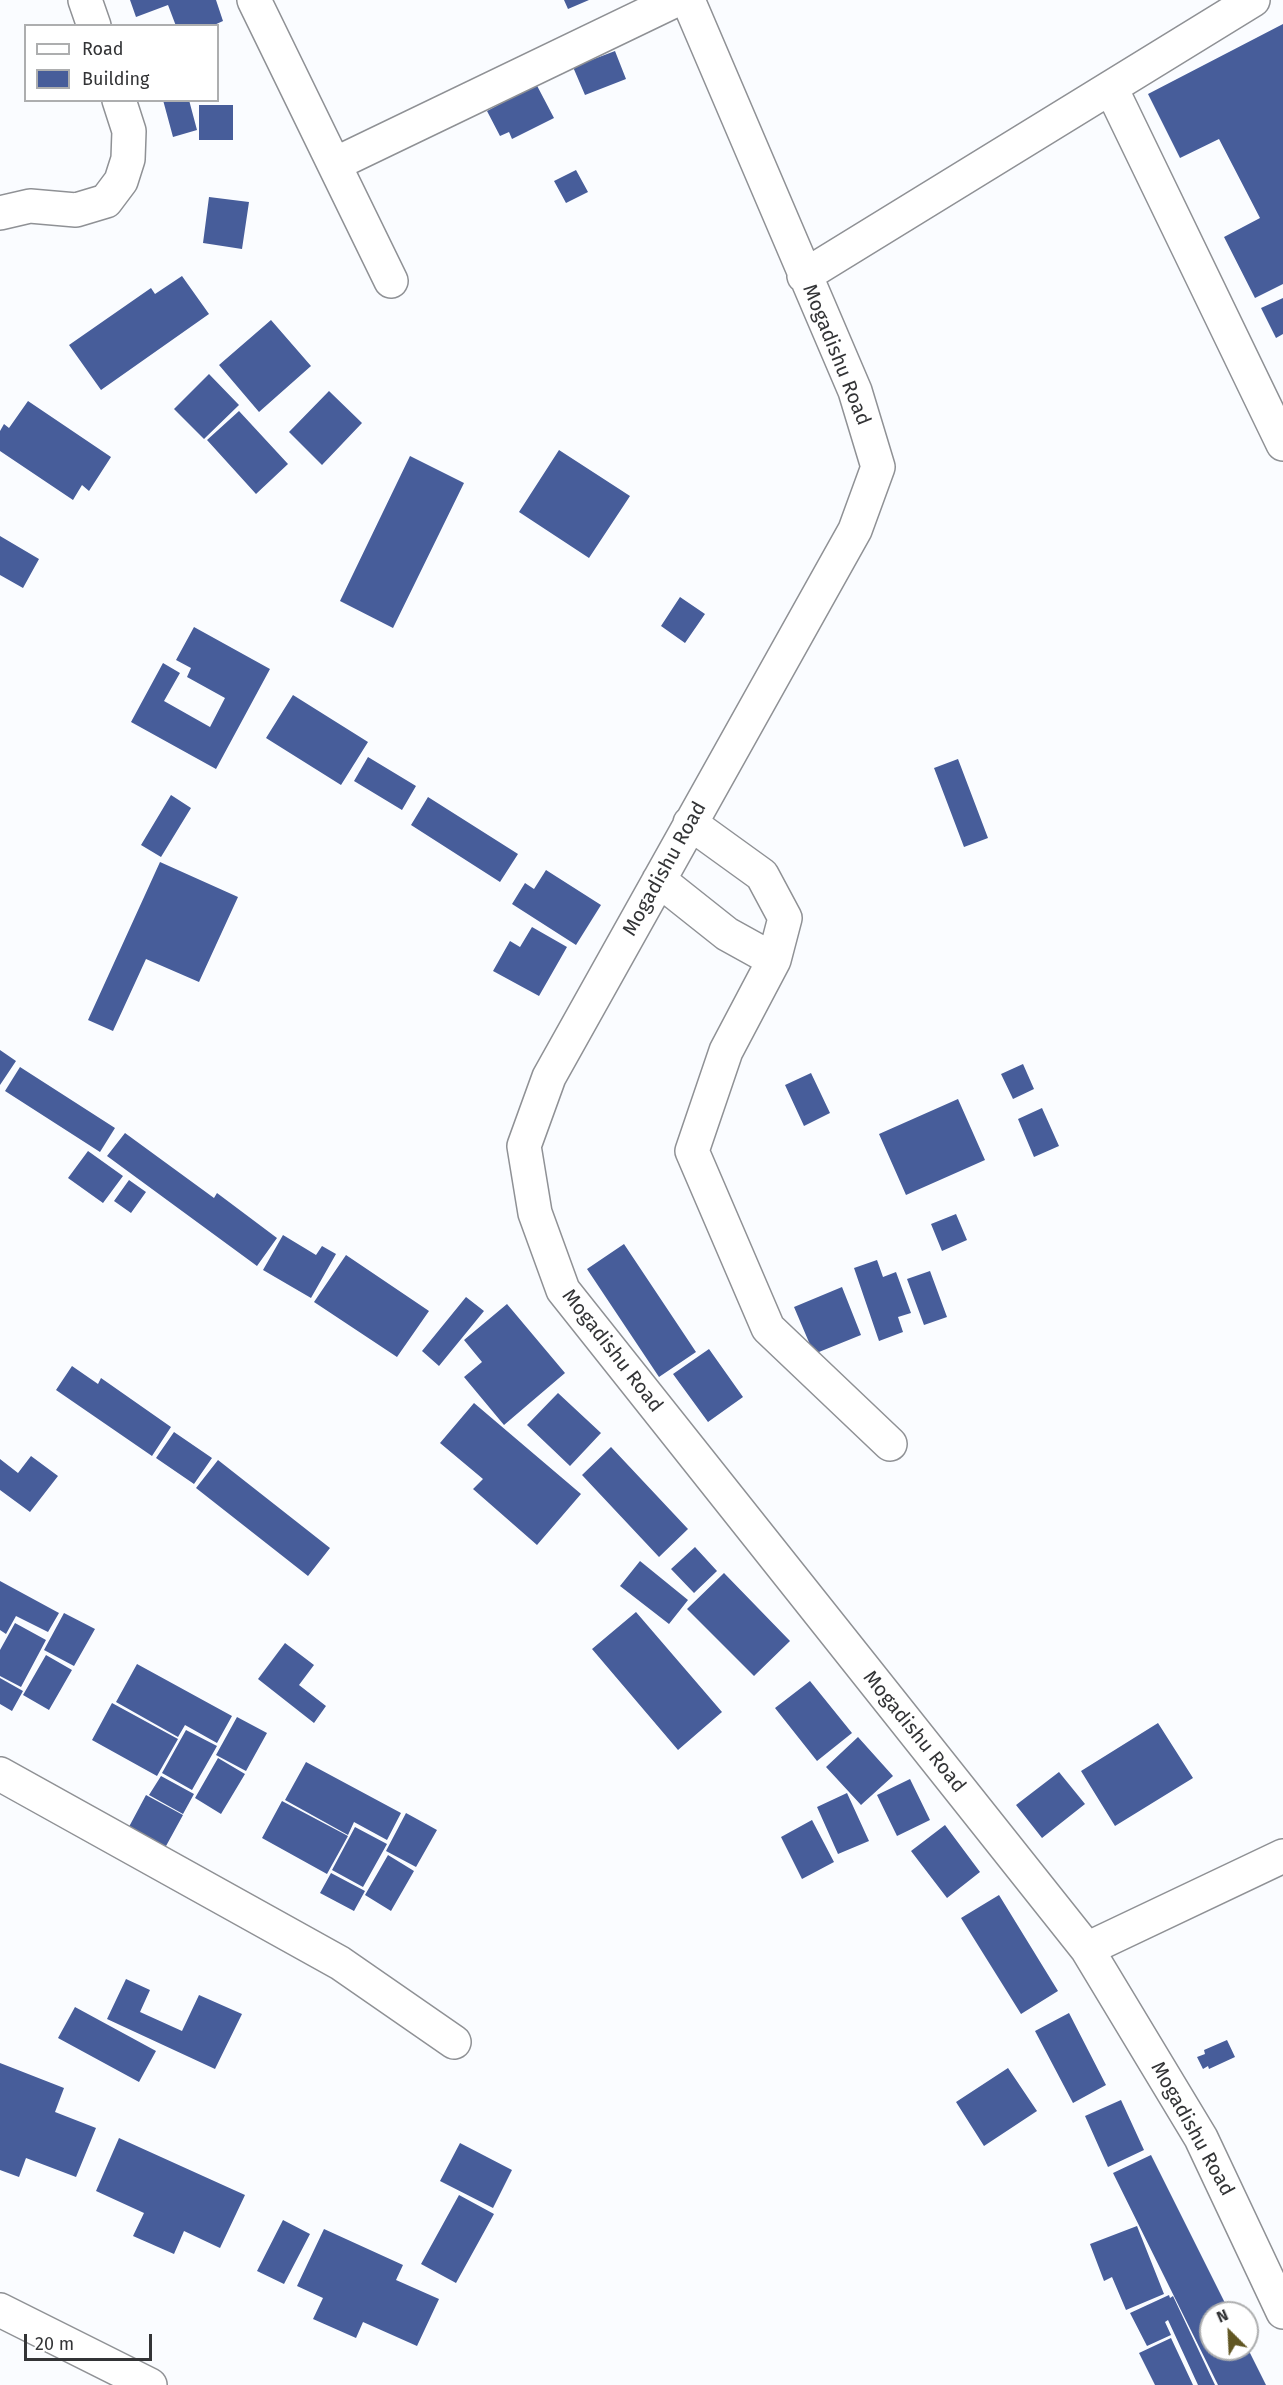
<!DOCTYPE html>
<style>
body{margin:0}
#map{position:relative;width:1283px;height:2385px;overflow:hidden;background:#fafcff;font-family:"Fira Sans",sans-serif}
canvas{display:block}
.legend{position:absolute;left:24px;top:24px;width:195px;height:78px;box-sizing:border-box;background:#fff;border:2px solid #adaeaf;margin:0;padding:8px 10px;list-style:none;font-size:18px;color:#333436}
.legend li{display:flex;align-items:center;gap:12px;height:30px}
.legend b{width:30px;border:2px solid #adaeaf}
.north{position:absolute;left:1199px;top:2301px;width:60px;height:60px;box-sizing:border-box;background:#fff;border:2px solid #adaeaf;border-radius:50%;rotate:336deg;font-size:16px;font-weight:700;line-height:24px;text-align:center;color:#333436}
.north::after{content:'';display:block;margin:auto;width:21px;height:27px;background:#615623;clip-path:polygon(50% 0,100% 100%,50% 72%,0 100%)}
.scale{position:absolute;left:24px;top:2334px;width:128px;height:27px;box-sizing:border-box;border:3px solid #333436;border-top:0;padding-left:8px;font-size:18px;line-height:21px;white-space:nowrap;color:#333436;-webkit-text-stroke:4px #fff;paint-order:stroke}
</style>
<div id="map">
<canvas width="1283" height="2385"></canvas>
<ul class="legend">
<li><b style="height:8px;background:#fff"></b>Road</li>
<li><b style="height:16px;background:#475d9a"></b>Building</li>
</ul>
<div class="north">N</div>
<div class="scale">20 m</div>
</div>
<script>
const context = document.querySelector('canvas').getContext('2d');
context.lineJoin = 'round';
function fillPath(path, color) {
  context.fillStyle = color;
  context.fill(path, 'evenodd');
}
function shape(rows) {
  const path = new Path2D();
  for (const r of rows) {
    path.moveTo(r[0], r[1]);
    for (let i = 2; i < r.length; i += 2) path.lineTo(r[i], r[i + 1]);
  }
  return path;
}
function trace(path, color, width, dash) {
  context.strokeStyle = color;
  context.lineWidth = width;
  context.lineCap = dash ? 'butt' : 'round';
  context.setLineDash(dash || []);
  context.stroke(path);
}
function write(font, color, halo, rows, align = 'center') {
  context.font = font + ' "Fira Sans",sans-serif';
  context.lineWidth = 6;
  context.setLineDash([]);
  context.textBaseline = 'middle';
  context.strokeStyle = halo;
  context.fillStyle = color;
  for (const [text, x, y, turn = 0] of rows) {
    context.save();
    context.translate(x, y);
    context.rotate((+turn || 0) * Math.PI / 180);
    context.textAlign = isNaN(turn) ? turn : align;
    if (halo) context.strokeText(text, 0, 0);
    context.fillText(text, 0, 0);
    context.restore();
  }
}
const building = shape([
 [130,0,216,0,223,21,212,26,176,26,168,5,136,17],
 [564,0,589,0,568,9],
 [1283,24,1283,284,1255,298,1224,237,1260,218,1219,139,1180,158,1148,94],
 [615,51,626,79,585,95,573,67],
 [533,78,554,118,512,139,509,132,500,136,487,111,504,102,500,95],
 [163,100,189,100,197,130,173,137],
 [199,105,233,105,233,140,199,140],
 [576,170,588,192,566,203,554,181],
 [209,197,249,202,242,249,203,243],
 [182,276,209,314,101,390,69,345,151,288,155,294],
 [1283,298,1283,334,1276,338,1261,308],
 [271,320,311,366,259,412,219,365],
 [209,374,239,405,204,439,174,409],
 [329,391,362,423,322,465,289,432],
 [28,401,111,457,89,491,82,485,73,500,0,451,0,431,4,424,9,428],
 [239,411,288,464,256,494,207,440],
 [559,450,630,496,589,558,519,512],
 [410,456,464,483,393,628,340,601],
 [0,536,39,559,23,588,0,575],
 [680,597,705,614,685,643,661,626],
 [194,627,270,669,216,769,131,722,163,663,180,673,164,701,210,727,225,698,187,677,191,668,176,660],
 [293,695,368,742,341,785,266,738],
 [368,757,416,786,402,810,354,781],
 [958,759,988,838,964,847,934,768],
 [171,795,191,808,161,857,141,845],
 [428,797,518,854,500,882,411,825],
 [160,862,238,897,199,982,146,959,113,1031,88,1020],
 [546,870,601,905,576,945,512,904,525,883,534,889],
 [532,927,567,947,539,996,493,971,510,941,520,947],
 [0,1050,16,1061,0,1085],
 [1023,1064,1034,1089,1013,1099,1001,1074],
 [20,1067,115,1128,100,1152,5,1091],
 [811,1073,830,1113,804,1126,785,1085],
 [958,1099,985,1160,906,1195,879,1134],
 [1042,1108,1059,1146,1034,1157,1018,1119],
 [125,1133,214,1198,217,1193,277,1238,257,1266,107,1156],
 [88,1151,123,1176,103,1203,68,1178],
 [129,1180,146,1192,131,1213,114,1201],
 [956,1214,967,1240,942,1251,931,1224],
 [283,1235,316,1255,322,1246,336,1254,311,1298,263,1270],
 [624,1244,696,1352,659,1377,587,1269],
 [346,1255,429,1311,397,1357,314,1302],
 [877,1260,883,1277,896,1272,911,1313,898,1317,903,1332,879,1341,854,1268],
 [930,1271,947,1317,924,1325,907,1279],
 [842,1287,861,1335,814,1354,794,1307],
 [466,1297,484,1311,439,1366,422,1351],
 [507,1304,565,1373,504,1425,464,1377,482,1362,464,1340],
 [709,1349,743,1397,708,1422,673,1374],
 [72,1366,98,1384,101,1378,171,1427,152,1456,56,1390],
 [558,1393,601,1433,570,1466,527,1425],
 [474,1403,581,1494,537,1545,473,1489,483,1479,440,1443],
 [174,1432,212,1458,194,1484,156,1458],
 [611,1447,688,1529,659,1557,582,1475],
 [31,1456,58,1476,30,1512,0,1490,0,1459,18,1473],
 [218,1460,330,1548,308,1576,196,1488],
 [695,1547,717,1571,694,1593,671,1569],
 [640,1561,688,1600,669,1624,620,1586],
 [724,1573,790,1641,754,1676,687,1609],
 [0,1581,59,1613,48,1632,16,1616,6,1634,0,1630],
 [636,1612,722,1712,678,1750,592,1649],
 [64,1613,95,1629,74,1666,44,1650],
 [15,1623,46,1640,21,1687,0,1676,0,1650],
 [285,1643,314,1665,299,1685,326,1706,314,1723,258,1679],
 [46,1655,72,1670,49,1710,23,1695],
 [137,1664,232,1716,217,1743,185,1725,178,1737,116,1702],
 [0,1678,23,1691,12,1711,0,1704],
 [810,1681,852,1733,817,1761,775,1708],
 [112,1703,178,1739,157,1776,92,1740],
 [237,1717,267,1733,246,1771,216,1755],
 [1158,1723,1193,1778,1115,1826,1081,1771],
 [186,1730,217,1746,192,1790,162,1773],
 [858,1737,893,1776,861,1805,826,1767],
 [218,1758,245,1774,221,1814,195,1798],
 [306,1762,401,1813,387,1840,354,1822,348,1835,285,1800],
 [1059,1772,1085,1804,1042,1838,1016,1805],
 [161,1776,194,1794,183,1814,149,1795],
 [910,1779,930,1820,897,1836,877,1795],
 [847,1793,869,1841,838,1854,817,1807],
 [146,1795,183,1815,160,1857,123,1838],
 [282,1801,348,1836,327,1874,262,1838],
 [406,1813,437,1830,416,1867,386,1851],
 [812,1820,834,1862,802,1879,781,1837],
 [945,1825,980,1872,947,1898,911,1851],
 [355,1827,387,1844,363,1887,332,1870],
 [388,1855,414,1871,391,1911,365,1895],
 [331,1873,365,1891,354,1911,320,1893],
 [999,1895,1058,1991,1021,2014,961,1918],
 [126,1979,150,1990,140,2012,182,2031,199,1995,242,2014,215,2069,107,2019],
 [75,2007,156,2051,139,2082,58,2038],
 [1069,2013,1106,2085,1073,2103,1035,2031],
 [1227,2040,1235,2057,1209,2069,1208,2066,1203,2069,1197,2057,1205,2054,1204,2050],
 [0,2063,64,2088,55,2112,96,2128,76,2177,26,2158,19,2177,0,2170],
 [1008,2068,1037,2111,984,2146,956,2102],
 [1121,2100,1144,2150,1108,2167,1085,2116],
 [119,2138,245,2195,220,2248,184,2231,174,2254,133,2236,144,2213,96,2191],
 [460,2143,512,2170,493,2208,440,2181],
 [1151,2155,1230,2313,1211,2313,1211,2349,1248,2349,1266,2385,1218,2385,1113,2173],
 [459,2195,494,2214,456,2283,421,2264],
 [283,2220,310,2234,284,2284,257,2271],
 [1137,2226,1164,2294,1126,2310,1112,2277,1104,2281,1090,2244],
 [324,2229,403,2265,396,2280,439,2299,417,2346,363,2322,356,2338,313,2319,323,2298,297,2286],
 [1169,2295,1170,2298,1173,2296,1215,2385,1198,2385,1168,2320,1165,2322,1171,2335,1147,2346,1130,2313],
 [1171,2338,1193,2385,1155,2385,1139,2353]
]);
const minor = shape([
 [85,0,94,26],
 [254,0,391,281],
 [688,0,855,391,878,467,855,530,549,1077,524,1146,535,1213,563,1290,1087,1949,1201,2138,1283,2312],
 [1111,88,1283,444],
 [335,164,676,0],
 [0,213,30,206,76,210,106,201,121,181,128,159,129,131,119,100],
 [804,276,1253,0],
 [690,823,762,875,785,918,774,960],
 [659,880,727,934,774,960,726,1051,692,1151,768,1328,890,1444],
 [0,1774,340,1963,454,2042],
 [1087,1949,1283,1856],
 [0,2310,150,2385]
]);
const streetNames = [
 ["Mogadishu Road",836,355,68],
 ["Mogadishu Road",665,869,-61],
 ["Mogadishu Road",612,1351,52],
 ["Mogadishu Road",914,1732,51],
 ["Mogadishu Road",1192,2129,61]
];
fillPath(building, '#475d9a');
trace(minor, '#8f9195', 36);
trace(minor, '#fff', 33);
write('20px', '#333436', '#fff', streetNames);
</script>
